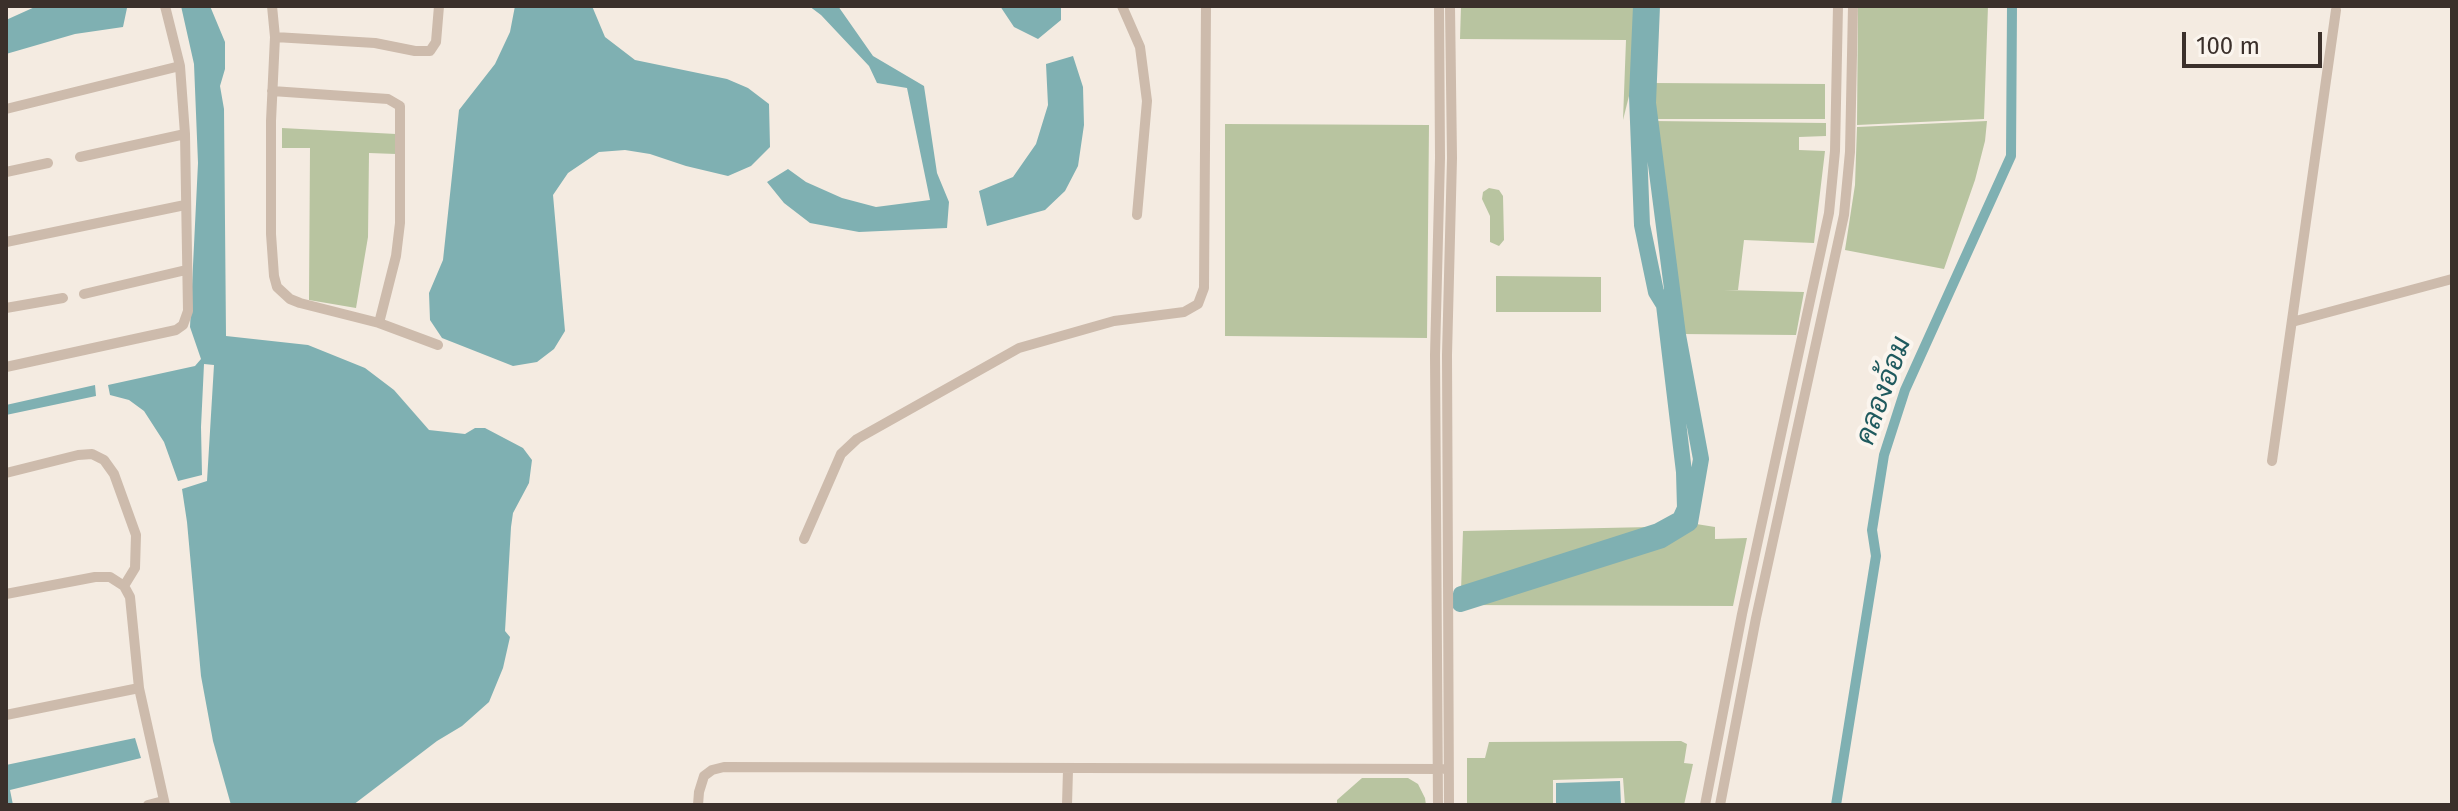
<!DOCTYPE html>
<meta charset="utf-8">
<style>
body{margin:0}
#map{position:relative;width:2458px;height:811px;overflow:hidden;background:#f4ebe1;font-family:"Fira Sans",sans-serif}
canvas{display:block}
.frame{position:absolute;inset:0;border:8px solid #3b302b;pointer-events:none}
.scale{position:absolute;left:2182px;top:32px;width:140px;height:36px;box-sizing:border-box;border:4px solid #3b302b;border-top:0;padding-left:10px;font-size:24px;line-height:28px;white-space:nowrap;color:#3b302b;-webkit-text-stroke:6px #fbf5ee;paint-order:stroke}
</style>
<div id="map">
<canvas width="2458" height="811"></canvas>
<div class="frame"></div>
<div class="scale">100 m</div>
</div>
<script>
const context = document.querySelector('canvas').getContext('2d');
context.lineJoin = 'round';
function fillPath(path, color) {
  context.fillStyle = color;
  context.fill(path, 'evenodd');
}
function shape(rows) {
  const path = new Path2D();
  for (const r of rows) {
    path.moveTo(r[0], r[1]);
    for (let i = 2; i < r.length; i += 2) path.lineTo(r[i], r[i + 1]);
  }
  return path;
}
function trace(path, color, width, dash) {
  context.strokeStyle = color;
  context.lineWidth = width;
  context.lineCap = dash ? 'butt' : 'round';
  context.setLineDash(dash || []);
  context.stroke(path);
}
function write(font, color, halo, rows, align = 'center') {
  context.font = font + ' "Fira Sans",Sarabun,sans-serif';
  context.lineWidth = 8;
  context.setLineDash([]);
  context.textBaseline = 'middle';
  context.strokeStyle = halo;
  context.fillStyle = color;
  for (const [text, x, y, turn = 0] of rows) {
    context.save();
    context.translate(x, y);
    context.rotate((+turn || 0) * Math.PI / 180);
    context.textAlign = isNaN(turn) ? turn : align;
    if (halo) context.strokeText(text, 0, 0);
    context.fillText(text, 0, 0);
    context.restore();
  }
}
const green = shape([
 [1461,6,1639,6,1638,91,1629,96,1623,120,1626,40,1460,39],
 [1858,6,1988,6,1984,119,1857,125],
 [1652,83,1825,84,1825,119,1652,119],
 [1652,121,1826,123,1826,136,1799,137,1799,150,1825,151,1814,243,1744,240,1738,290,1724,290,1804,292,1796,335,1680,334],
 [1987,121,1985,141,1975,180,1944,269,1845,250,1855,185,1857,127],
 [1225,124,1429,125,1427,338,1225,336],
 [282,128,396,134,396,154,369,153,368,237,356,308,309,300,310,148,282,148],
 [1489,188,1499,190,1503,196,1504,240,1499,246,1490,242,1490,216,1482,199,1483,192],
 [1496,276,1601,277,1601,312,1496,312],
 [1685,508,1680,519,1661,531,1461,591,1463,531,1651,527,1673,521],
 [1690,523,1715,527,1715,539,1747,538,1733,606,1462,605,1658,541,1676,533],
 [1681,741,1687,744,1684,763,1693,764,1684,805,1625,805,1623,778,1553,780,1553,805,1467,805,1467,758,1485,758,1489,742],
 [1362,778,1408,778,1418,784,1425,798,1426,805,1337,805,1337,800]
]);
const water = shape([
 [37,6,127,6,127,8,123,27,75,34,6,54,6,20],
 [181,6,210,6,225,42,225,69,220,86,224,109,226,336,308,345,365,368,394,390,429,430,465,434,475,428,485,428,523,448,532,460,529,483,513,513,511,527,505,631,510,637,503,668,489,702,462,726,437,741,353,805,231,805,213,741,201,676,187,522,182,489,207,481,214,365,204,364,201,427,202,475,178,481,164,442,144,411,129,400,110,395,108,385,195,366,201,359,190,327,198,163,194,64],
 [515,6,592,6,605,37,635,60,727,79,748,88,769,104,770,147,751,166,728,176,686,166,650,154,625,150,599,152,568,173,553,195,565,331,554,349,537,362,513,366,442,338,430,320,429,293,443,260,459,110,495,64,510,32],
 [809,6,838,6,873,56,924,86,937,173,949,202,947,228,859,232,810,223,784,203,767,182,788,169,806,182,842,198,876,207,930,200,907,88,877,83,869,66,821,15],
 [1000,6,1061,6,1061,20,1038,39,1014,27],
 [1073,56,1083,87,1084,125,1078,166,1065,191,1045,210,987,226,979,191,1013,177,1036,144,1048,105,1046,64],
 [95,385,96,396,6,415,6,405],
 [135,738,141,758,10,790,13,805,6,805,6,765],
 [1620,781,1621,805,1556,805,1556,783]
]);
const canal = shape([
 [1836,805,1876,556,1872,530,1884,455,1905,390,2011,156,2012,6]
]);
const river = shape([
 [1641,6,1637,96,1642,225,1656,292,1664,305,1684,472,1685,508,1680,519,1658,531,1461,594,1460,604,1662,540,1690,523,1701,459,1678,335,1648,103,1652,6]
]);
const minor = shape([
 [272,6,275,37,271,121,271,234,274,276,277,287,290,299,300,303,379,323],
 [1122,6,1140,47,1147,101,1137,215],
 [275,37,375,43,415,51,430,51,436,42,439,6],
 [272,91,388,99,400,106,400,223,396,256,379,323,438,345],
 [6,109,180,66],
 [80,157,185,134],
 [6,172,48,163],
 [6,242,185,205],
 [84,294,186,270],
 [6,308,63,298],
 [2292,322,2452,279],
 [6,367,176,330,183,325,188,311,185,134,180,66,165,6],
 [2272,461,2336,10],
 [6,473,78,455,92,454,104,460,114,474,136,535,135,568,124,586],
 [804,539,841,454,857,439,1019,348,1114,321,1184,312,1198,304,1204,288,1206,6],
 [6,594,95,577,110,577,124,586,130,597,139,688,165,805],
 [6,715,139,688],
 [148,805,163,801],
 [698,805,699,792,704,776,712,770,724,767,1442,769],
 [1067,805,1068,770],
 [1438,805,1435,355,1440,158,1439,6],
 [1449,805,1447,355,1452,158,1450,6],
 [1705,805,1742,614,1829,213,1835,151,1838,6],
 [1720,805,1756,618,1844,215,1850,152,1853,6]
]);
const waterNames = [
 ["คลองอ้อม",1884,391,-70]
];
fillPath(green, '#b8c4a0');
fillPath(water, '#7fb0b2');
trace(canal, '#7fb0b2', 10);
trace(river, '#7fb0b2', 16);
trace(minor, '#cdbbac', 10);
write('italic 28px', '#1f5a5e', '#fbf5ee', waterNames);
</script>
